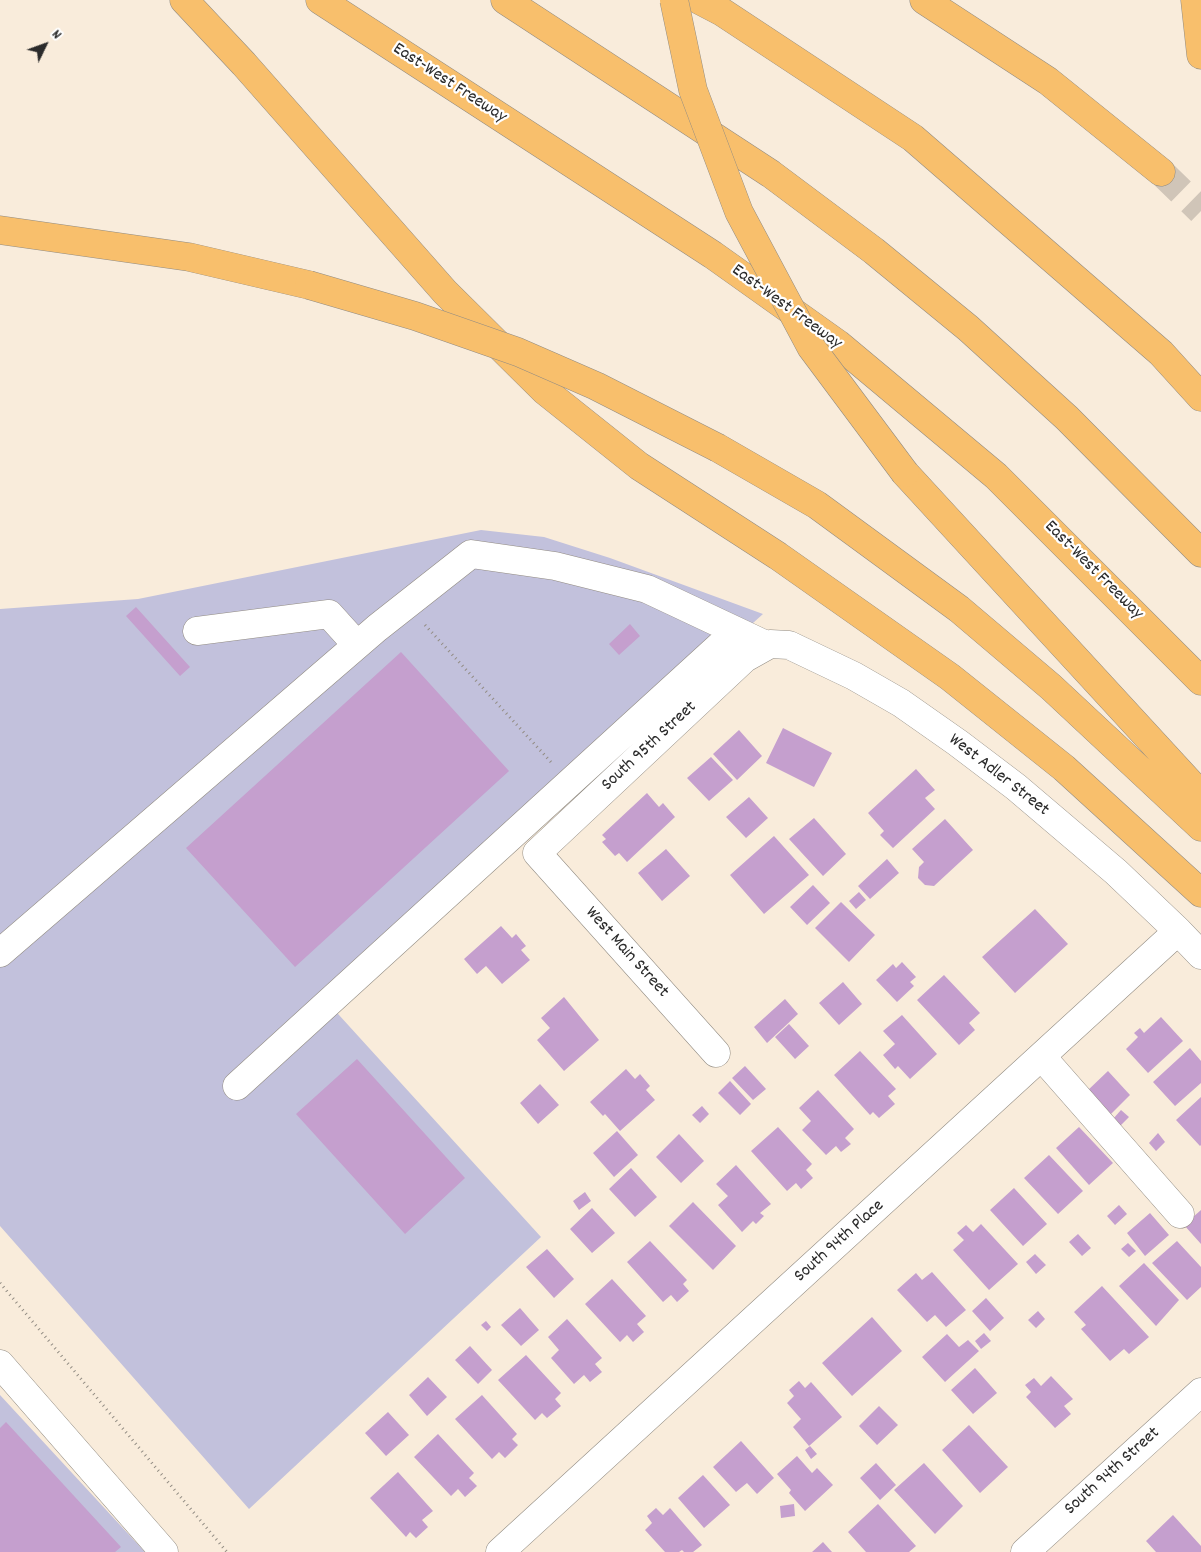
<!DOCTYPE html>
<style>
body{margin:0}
#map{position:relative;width:1201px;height:1552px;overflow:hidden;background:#f9ecdb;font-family:Dekko,sans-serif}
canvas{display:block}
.north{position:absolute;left:20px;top:20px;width:50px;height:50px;-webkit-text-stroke:4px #fff;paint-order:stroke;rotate:48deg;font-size:14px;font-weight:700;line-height:20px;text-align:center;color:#2b2b2b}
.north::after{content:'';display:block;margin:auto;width:18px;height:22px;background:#2b2b2b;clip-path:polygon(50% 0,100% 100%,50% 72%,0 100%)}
</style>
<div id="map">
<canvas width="1201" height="1552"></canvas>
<div class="north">N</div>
</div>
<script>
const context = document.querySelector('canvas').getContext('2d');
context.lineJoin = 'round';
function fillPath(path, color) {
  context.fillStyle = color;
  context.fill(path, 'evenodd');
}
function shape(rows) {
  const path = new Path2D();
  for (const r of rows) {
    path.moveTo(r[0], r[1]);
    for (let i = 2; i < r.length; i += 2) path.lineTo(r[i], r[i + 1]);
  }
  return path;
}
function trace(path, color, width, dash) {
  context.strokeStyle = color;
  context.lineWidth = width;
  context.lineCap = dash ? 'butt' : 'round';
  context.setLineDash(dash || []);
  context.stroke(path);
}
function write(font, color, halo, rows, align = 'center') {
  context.font = font + ' Dekko,sans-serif';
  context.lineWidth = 4.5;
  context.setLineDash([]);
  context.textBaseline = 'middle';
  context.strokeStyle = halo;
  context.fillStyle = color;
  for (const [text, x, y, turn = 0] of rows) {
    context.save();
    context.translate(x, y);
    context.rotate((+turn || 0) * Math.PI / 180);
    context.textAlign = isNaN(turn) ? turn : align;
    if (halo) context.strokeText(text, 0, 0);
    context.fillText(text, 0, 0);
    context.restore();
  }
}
const industrial = shape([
 [481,530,544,537,610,558,763,614,329,1004,541,1237,249,1509,0,1226,0,609,138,599],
 [0,1395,145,1552,0,1552]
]);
const building = shape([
 [136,607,190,667,180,676,126,616],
 [630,624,640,636,619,655,609,644],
 [401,652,509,771,295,967,186,848],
 [783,728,832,753,814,787,766,763],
 [739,730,762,756,737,780,713,754],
 [711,757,733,780,709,801,687,778],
 [916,769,935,790,925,798,935,809,893,848,880,835,884,831,868,813],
 [647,793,659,807,663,803,675,817,627,862,619,853,615,856,602,842,606,839,602,835],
 [749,797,768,818,746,838,726,817],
 [814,818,846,854,823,876,789,839],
 [945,819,973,850,934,886,925,885,918,878,919,867,924,862,912,849],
 [774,836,809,875,764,914,730,875],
 [666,849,690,876,662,901,638,873],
 [887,859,899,873,870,899,858,886],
 [813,885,830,903,807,925,790,907],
 [859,892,866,900,856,909,849,901],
 [841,902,875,935,849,962,815,928],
 [1035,909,1068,944,1015,993,982,957],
 [501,926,512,938,516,934,526,946,521,950,530,960,502,984,486,966,477,974,464,959],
 [902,962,916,977,910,982,914,986,897,1002,876,980,893,964,896,968],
 [944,975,980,1013,969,1023,975,1030,959,1045,917,1000],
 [843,982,862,1004,839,1025,819,1003],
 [564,997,599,1040,564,1071,537,1040,550,1028,541,1018],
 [785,999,798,1014,767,1043,754,1027],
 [902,1015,937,1054,910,1079,898,1066,895,1069,883,1055,895,1044,883,1031],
 [1161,1017,1183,1041,1148,1073,1126,1049,1138,1037,1134,1033,1140,1028,1144,1033],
 [789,1024,809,1046,795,1059,775,1037],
 [1190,1048,1201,1061,1201,1083,1175,1106,1153,1082],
 [860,1051,896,1089,888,1096,895,1104,879,1118,873,1112,870,1115,834,1075],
 [357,1059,465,1178,405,1234,296,1114],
 [745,1066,766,1089,753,1100,732,1078],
 [626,1069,635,1079,640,1074,650,1086,646,1090,655,1100,620,1131,605,1114,603,1116,590,1102],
 [1108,1071,1130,1095,1109,1116,1086,1092],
 [730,1081,751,1104,740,1115,718,1093],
 [540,1084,559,1105,538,1124,520,1103],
 [818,1090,854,1129,845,1138,851,1144,841,1152,836,1146,826,1155,802,1130,811,1121,799,1108],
 [1201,1097,1201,1145,1200,1146,1176,1120],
 [702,1106,709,1114,700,1123,692,1115],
 [1121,1110,1129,1117,1120,1126,1113,1119],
 [778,1127,812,1164,806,1170,813,1178,801,1189,796,1183,787,1191,751,1151],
 [1079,1127,1113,1163,1089,1185,1056,1148],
 [617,1131,638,1155,614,1177,593,1153],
 [1158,1133,1165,1142,1156,1151,1149,1143],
 [679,1134,704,1161,681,1183,656,1157],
 [1049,1155,1083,1191,1058,1214,1024,1178],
 [736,1165,771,1204,760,1213,764,1216,756,1224,753,1221,742,1232,718,1205,728,1196,716,1184],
 [631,1168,657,1197,635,1217,609,1189],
 [1014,1188,1047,1224,1023,1246,990,1210],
 [585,1192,591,1201,579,1210,573,1201],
 [693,1202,736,1246,713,1270,669,1226],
 [1119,1205,1127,1214,1115,1225,1107,1216],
 [592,1208,615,1233,592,1253,570,1229],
 [1201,1210,1201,1244,1184,1225],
 [1150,1213,1169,1235,1145,1256,1127,1233],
 [981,1224,1018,1264,989,1290,953,1250,964,1240,957,1233,966,1225,973,1232],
 [1078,1234,1091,1248,1082,1256,1069,1242],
 [650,1241,687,1280,683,1284,689,1291,677,1302,671,1295,663,1302,627,1262],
 [1177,1241,1201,1267,1201,1287,1187,1300,1152,1263],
 [1128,1243,1136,1251,1129,1257,1121,1249],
 [547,1249,574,1279,554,1298,526,1267],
 [1035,1254,1046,1265,1036,1274,1026,1262],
 [1144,1263,1179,1300,1156,1326,1119,1286],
 [932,1272,966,1310,946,1327,935,1315,927,1322,897,1290,916,1273,922,1280],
 [612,1279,646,1316,637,1324,644,1332,633,1342,627,1335,620,1342,585,1304],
 [1102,1286,1149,1337,1129,1354,1124,1349,1110,1361,1081,1329,1086,1325,1074,1312],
 [986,1298,1004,1318,990,1331,972,1311],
 [520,1308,539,1330,521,1346,501,1325],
 [1038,1311,1045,1319,1036,1328,1028,1320],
 [872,1317,902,1351,852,1396,822,1363],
 [567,1319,602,1358,595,1364,602,1372,590,1382,584,1375,574,1384,551,1358,559,1350,548,1337],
 [486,1321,491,1327,487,1331,481,1325],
 [984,1333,991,1341,981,1349,975,1341],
 [947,1334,959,1347,968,1340,979,1351,945,1382,922,1357],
 [470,1346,492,1370,478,1384,455,1360],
 [526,1355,561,1393,555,1399,561,1406,547,1418,542,1413,535,1420,498,1380],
 [975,1368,997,1393,973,1414,951,1390],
 [1051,1376,1073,1399,1064,1406,1071,1414,1055,1428,1026,1397,1031,1392,1025,1385,1034,1378,1041,1386],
 [428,1377,447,1397,427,1416,409,1395],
 [799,1381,805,1388,811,1382,842,1417,809,1446,793,1427,801,1419,787,1403,794,1396,789,1390],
 [482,1395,517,1434,512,1439,518,1445,505,1458,499,1452,492,1459,455,1419],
 [879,1406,898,1425,877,1445,859,1426],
 [388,1412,409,1435,386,1456,365,1433],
 [6,1422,121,1547,115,1552,0,1552,0,1428],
 [969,1425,1008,1467,980,1493,942,1450],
 [438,1434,474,1473,469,1478,477,1486,465,1497,458,1489,451,1496,414,1457],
 [741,1441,774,1478,757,1494,747,1483,736,1492,713,1467],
 [810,1446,817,1454,811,1459,805,1450],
 [797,1456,812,1473,817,1468,833,1485,805,1511,789,1493,791,1490,777,1474],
 [876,1463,896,1485,880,1500,860,1478],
 [924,1463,963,1506,935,1534,894,1490],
 [398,1472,433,1511,422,1520,428,1527,416,1538,410,1532,406,1537,370,1498],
 [703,1475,730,1505,704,1528,678,1498],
 [794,1504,795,1516,781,1518,780,1506],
 [878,1504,916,1546,909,1552,866,1552,848,1532],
 [656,1508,663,1515,670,1508,702,1545,693,1552,684,1552,682,1550,679,1552,665,1552,645,1530,652,1523,647,1516],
 [1173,1515,1201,1546,1201,1552,1156,1552,1146,1541],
 [823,1542,832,1552,812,1552]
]);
const highwayTunnel = shape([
 [1161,172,1201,211]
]);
const path = shape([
 [425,625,551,762],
 [0,1283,227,1552]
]);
const minor = shape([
 [197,631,329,614,357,645],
 [0,953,377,628,471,554,555,566,647,589,766,645],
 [716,1053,537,853,745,658,770,644,789,645,854,676,901,703,958,743,1016,787,1116,872,1178,931,1201,955],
 [1042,1057,1180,1214],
 [237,1086,736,631],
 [0,1364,164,1552],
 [500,1552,1178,931],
 [1025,1552,1201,1392]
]);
const highway = shape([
 [184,0,244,64,445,292,545,391,639,466,778,556,950,677,1064,768,1201,893],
 [320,0,713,255,838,344,996,476,1201,681],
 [505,0,771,174,874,251,968,328,1067,418,1201,553],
 [699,0,722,12,913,138,1161,353,1201,397],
 [924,0,1048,81,1161,172],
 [1195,0,1201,55],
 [0,230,189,257,309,285],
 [718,448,817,505,959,609,1051,687,1201,827],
 [905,473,1201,795]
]);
const highwayBridge = shape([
 [674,0,693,90,739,212,811,347,905,473],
 [309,285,415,316,518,352,596,386,718,448]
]);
const streetNames = [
 ["East-West Freeway",449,84,33],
 ["East-West Freeway",786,308,36],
 ["East-West Freeway",1093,571,45],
 ["South 95th Street",650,747,-43],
 ["West Adler Street",998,776,38],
 ["West Main Street",626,953,48],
 ["South 94th Place",840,1242,-42],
 ["South 94th Street",1113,1472,-42]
];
fillPath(industrial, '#c2c1dc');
fillPath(building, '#c59fce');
trace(highwayTunnel, '#d0c5b8', 28, [28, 14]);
trace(minor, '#928c83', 29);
trace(highway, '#928c83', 29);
trace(path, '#928c83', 3, [1, 4]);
trace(minor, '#fff', 28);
trace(highway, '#f8bf6c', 28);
trace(highwayBridge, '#928c83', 29, []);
trace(highwayBridge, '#f8bf6c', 28);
write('18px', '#2b2b2b', '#fff', streetNames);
</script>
